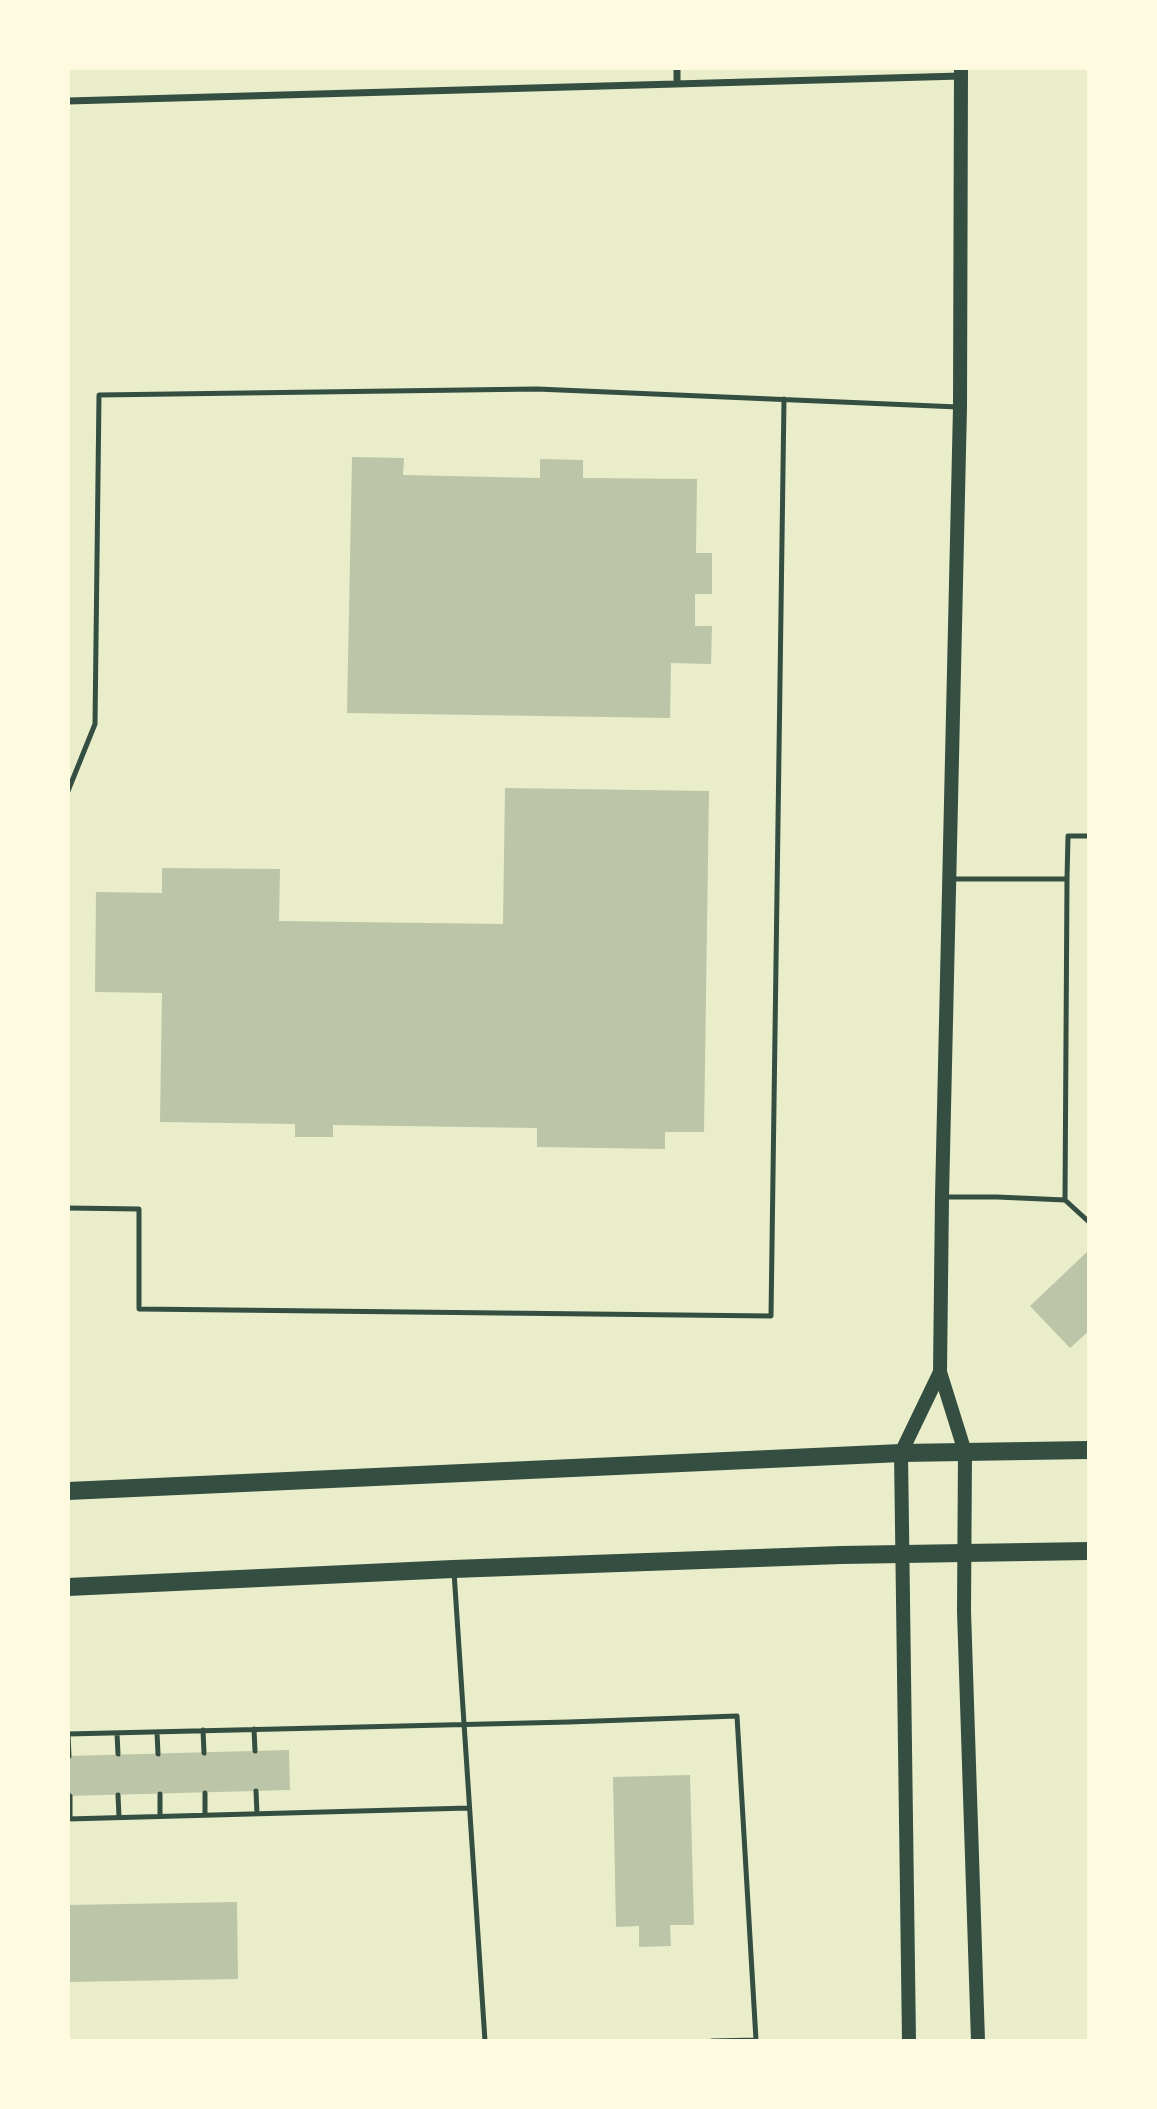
<!DOCTYPE html>
<style>
body{margin:0}
#map{position:relative;width:1157px;height:2109px;overflow:hidden;background:#e9edc9;font-family:Commissioner,sans-serif}
canvas{display:block}
.frame{position:absolute;inset:0;border:70px solid #fefae0;pointer-events:none}
</style>
<div id="map">
<canvas width="1157" height="2109"></canvas>
<div class="frame"></div>
</div>
<script>
const context = document.querySelector('canvas').getContext('2d');
context.lineJoin = 'round';
function fillPath(path, color) {
  context.fillStyle = color;
  context.fill(path, 'evenodd');
}
function shape(rows) {
  const path = new Path2D();
  for (const r of rows) {
    path.moveTo(r[0], r[1]);
    for (let i = 2; i < r.length; i += 2) path.lineTo(r[i], r[i + 1]);
  }
  return path;
}
function trace(path, color, width, dash) {
  context.strokeStyle = color;
  context.lineWidth = width;
  context.lineCap = dash ? 'butt' : 'round';
  context.setLineDash(dash || []);
  context.stroke(path);
}
const building = shape([
 [352,457,404,458,403,475,540,478,540,459,583,460,583,478,697,479,696,553,712,553,712,594,695,594,695,626,712,626,711,664,671,663,670,718,347,713],
 [505,788,709,791,704,1132,665,1132,665,1149,537,1147,537,1128,333,1125,333,1137,295,1137,295,1124,160,1122,162,993,95,992,96,892,162,893,162,868,280,869,279,921,503,924],
 [1089,1250,1089,1331,1070,1348,1030,1306],
 [289,1750,290,1790,68,1796,68,1756],
 [690,1775,694,1925,670,1925,671,1946,639,1947,639,1926,616,1927,613,1777],
 [237,1902,238,1979,68,1982,68,1905]
]);
const service = shape([
 [68,791,95,724,99,395,537,389,958,407],
 [952,879,1067,879,1068,836,1089,836],
 [945,1197,997,1197,1065,1200,1067,879],
 [1065,1200,1089,1222],
 [68,1208,139,1209,139,1309,771,1316,784,399],
 [454,1572,485,2041],
 [254,1729,255,1751],
 [203,1730,204,1753],
 [157,1732,158,1754],
 [117,1733,118,1754],
 [68,1734,569,1722,737,1716,756,2040,712,2041],
 [68,1734,69,1756],
 [256,1791,257,1814],
 [205,1793,205,1815],
 [160,1794,160,1816],
 [118,1795,119,1817],
 [70,1796,70,1819],
 [68,1819,469,1808]
]);
const minor = shape([
 [677,68,677,84],
 [68,101,961,76]
]);
const secondary = shape([
 [961,68,960,407,942,1197,940,1372,965,1452,964,1611,978,2041],
 [909,2041,901,1453,940,1372]
]);
const primary = shape([
 [68,1491,901,1453,1089,1450],
 [68,1587,453,1569,841,1555,1089,1551]
]);
fillPath(building, '#bcc5a7');
trace(service, '#344e41', 5);
trace(minor, '#344e41', 7);
trace(secondary, '#344e41', 14);
trace(primary, '#344e41', 18);
</script>
